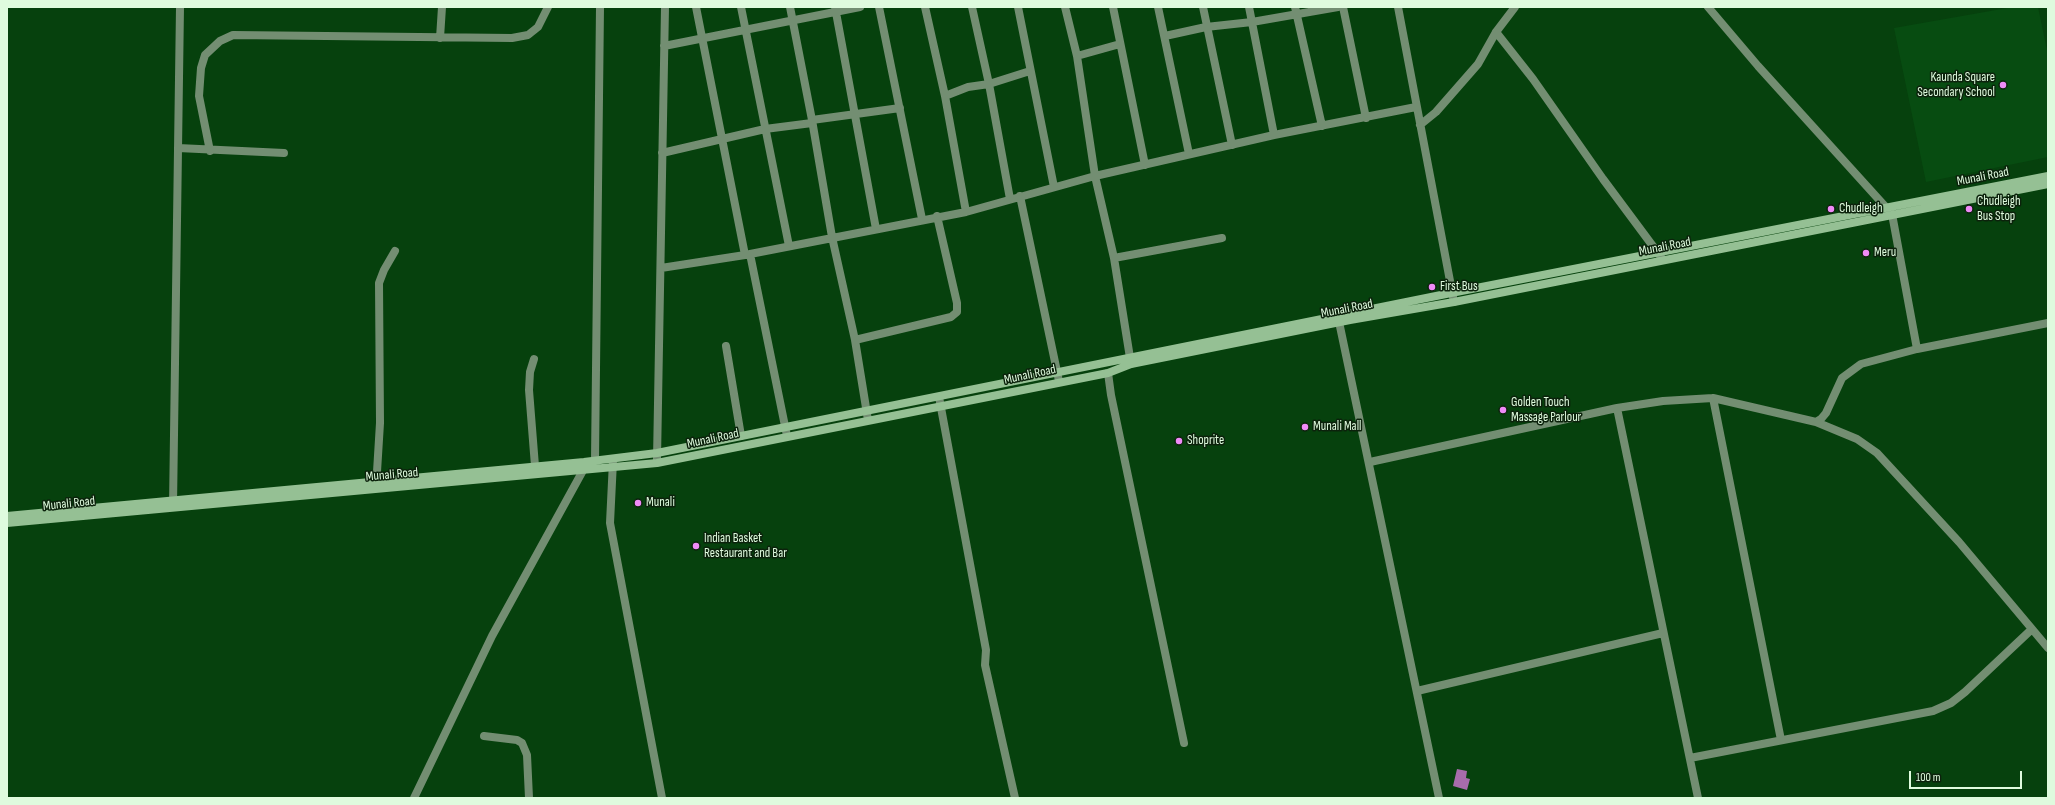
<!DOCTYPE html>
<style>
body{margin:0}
#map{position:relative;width:2055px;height:805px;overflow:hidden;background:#06410d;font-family:"Sofia Sans Condensed",sans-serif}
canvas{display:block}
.frame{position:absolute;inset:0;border:8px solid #dffbde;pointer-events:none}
.scale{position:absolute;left:1909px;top:771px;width:113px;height:18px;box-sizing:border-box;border:2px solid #dffbde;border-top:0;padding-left:5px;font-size:12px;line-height:14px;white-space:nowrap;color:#dffbde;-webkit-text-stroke:3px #0c220c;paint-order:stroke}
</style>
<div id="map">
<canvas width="2055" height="805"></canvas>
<div class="frame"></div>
<div class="scale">100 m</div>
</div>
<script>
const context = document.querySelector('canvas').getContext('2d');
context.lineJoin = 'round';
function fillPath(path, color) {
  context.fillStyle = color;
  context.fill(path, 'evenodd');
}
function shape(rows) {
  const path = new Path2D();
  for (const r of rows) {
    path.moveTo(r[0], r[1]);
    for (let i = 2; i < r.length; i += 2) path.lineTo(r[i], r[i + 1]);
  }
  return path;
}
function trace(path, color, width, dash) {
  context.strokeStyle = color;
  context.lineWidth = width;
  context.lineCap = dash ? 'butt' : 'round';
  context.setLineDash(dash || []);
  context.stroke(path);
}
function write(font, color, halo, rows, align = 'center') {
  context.font = font + ' "Sofia Sans Condensed",sans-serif';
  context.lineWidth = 3;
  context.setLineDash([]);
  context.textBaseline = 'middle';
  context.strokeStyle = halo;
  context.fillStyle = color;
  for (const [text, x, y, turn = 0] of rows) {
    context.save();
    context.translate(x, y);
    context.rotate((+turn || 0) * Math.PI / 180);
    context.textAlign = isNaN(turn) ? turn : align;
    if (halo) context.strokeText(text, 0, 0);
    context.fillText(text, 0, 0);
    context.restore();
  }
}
const built = shape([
 [2013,7,2038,7,2048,55,2048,157,1926,182,1894,28]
]);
const water = shape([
 [1457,769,1467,771,1466,778,1470,779,1467,790,1453,786]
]);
const minor = shape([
 [696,7,745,255],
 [741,7,789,246],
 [790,7,812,120,832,237,855,340,868,420],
 [835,7,876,229],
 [879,7,922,219],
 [925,7,945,96,966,212],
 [972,7,989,84,1010,199],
 [1018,7,1054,187],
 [1065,7,1077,56,1095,176,1114,258,1131,364],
 [1113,7,1145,165],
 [1158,7,1189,154],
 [1203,7,1232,145],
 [1249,7,1274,135],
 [1295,7,1322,126],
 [1343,7,1366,118],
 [1398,7,1454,302],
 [1708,7,1758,66,1892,214,1917,349],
 [1496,32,1533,79,1603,179,1661,257],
 [1165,36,1206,27,1252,22,1338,7],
 [440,38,442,7],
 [664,46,860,7],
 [1077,56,1120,44],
 [945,96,968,87,989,84,1030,71],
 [812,120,900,108],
 [1420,125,1436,112,1478,64,1496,32,1515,7],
 [178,148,284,153],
 [210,151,199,96,201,68,205,55,220,41,233,35,512,38,528,35,538,27,548,7],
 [662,153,765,129,812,123],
 [1020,196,1059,381],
 [750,254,787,436],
 [1114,258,1222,238],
 [661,268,745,255,966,212,1095,176,1274,135,1416,107],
 [1338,317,1439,798],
 [855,340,951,317,957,312,957,303,937,216],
 [726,346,741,436],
 [534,359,530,372,529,390,535,466],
 [1108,373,1111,395,1184,743],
 [939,397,986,650,985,665,1015,798],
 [1713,398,1781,740],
 [1617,408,1698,798],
 [1816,422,1857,439,1877,453,1959,542,2048,648],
 [595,460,600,7],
 [657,460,665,7],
 [613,461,610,523,662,798],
 [1370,462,1617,408,1663,401,1713,398,1816,422,1821,419,1826,413,1842,378,1861,364,1917,349,2048,323],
 [376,488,380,423,379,283,384,270,395,251],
 [173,506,180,7],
 [1417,691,1663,633],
 [484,736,517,740,522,743,527,755,529,798],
 [1690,758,1933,711,1951,703,1965,692,2032,629],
 [414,798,492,636,586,465]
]);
const secondary = shape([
 [7,516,584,462,657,453,1451,293,2048,176],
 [7,523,657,463,1108,373,1131,364,1350,320,1454,302,2048,184]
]);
const markers = [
 [2003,85,4,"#ef8bf7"],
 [1831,209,4,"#ef8bf7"],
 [1969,209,4,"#ef8bf7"],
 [1866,253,4,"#ef8bf7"],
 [1432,287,4,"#ef8bf7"],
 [1503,410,4,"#ef8bf7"],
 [1305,427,4,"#ef8bf7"],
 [1179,441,4,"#ef8bf7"],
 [638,503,4,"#ef8bf7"],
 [696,546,4,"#ef8bf7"]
];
const poiNames = [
 ["Kaunda Square",1995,78,"right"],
 ["Secondary School",1995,93,"right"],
 ["Chudleigh",1977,202],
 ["Bus Stop",1977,217],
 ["Chudleigh",1839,209],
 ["Meru",1874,253],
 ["First Bus",1440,287],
 ["Golden Touch",1511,403],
 ["Massage Parlour",1511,418],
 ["Munali Mall",1313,427],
 ["Shoprite",1187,441],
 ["Munali",646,503],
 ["Indian Basket",704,539],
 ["Restaurant and Bar",704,554]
];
const streetNames = [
 ["Munali Road",1983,177,-11],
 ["Munali Road",1665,247,-11],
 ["Munali Road",1347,309,-11],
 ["Munali Road",1030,375,-12],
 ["Munali Road",713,439,-12],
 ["Munali Road",392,475,-5],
 ["Munali Road",69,504,-6]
];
fillPath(built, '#074c11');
fillPath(water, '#a76cab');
trace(minor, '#738e72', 8);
trace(secondary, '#95c094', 8);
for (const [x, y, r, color] of markers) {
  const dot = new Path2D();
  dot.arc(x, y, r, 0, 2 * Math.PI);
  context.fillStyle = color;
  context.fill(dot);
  trace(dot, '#0c220c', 1.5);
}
write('13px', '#dffbde', '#0c220c', poiNames, 'left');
write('13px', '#dffbde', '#0c220c', streetNames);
</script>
